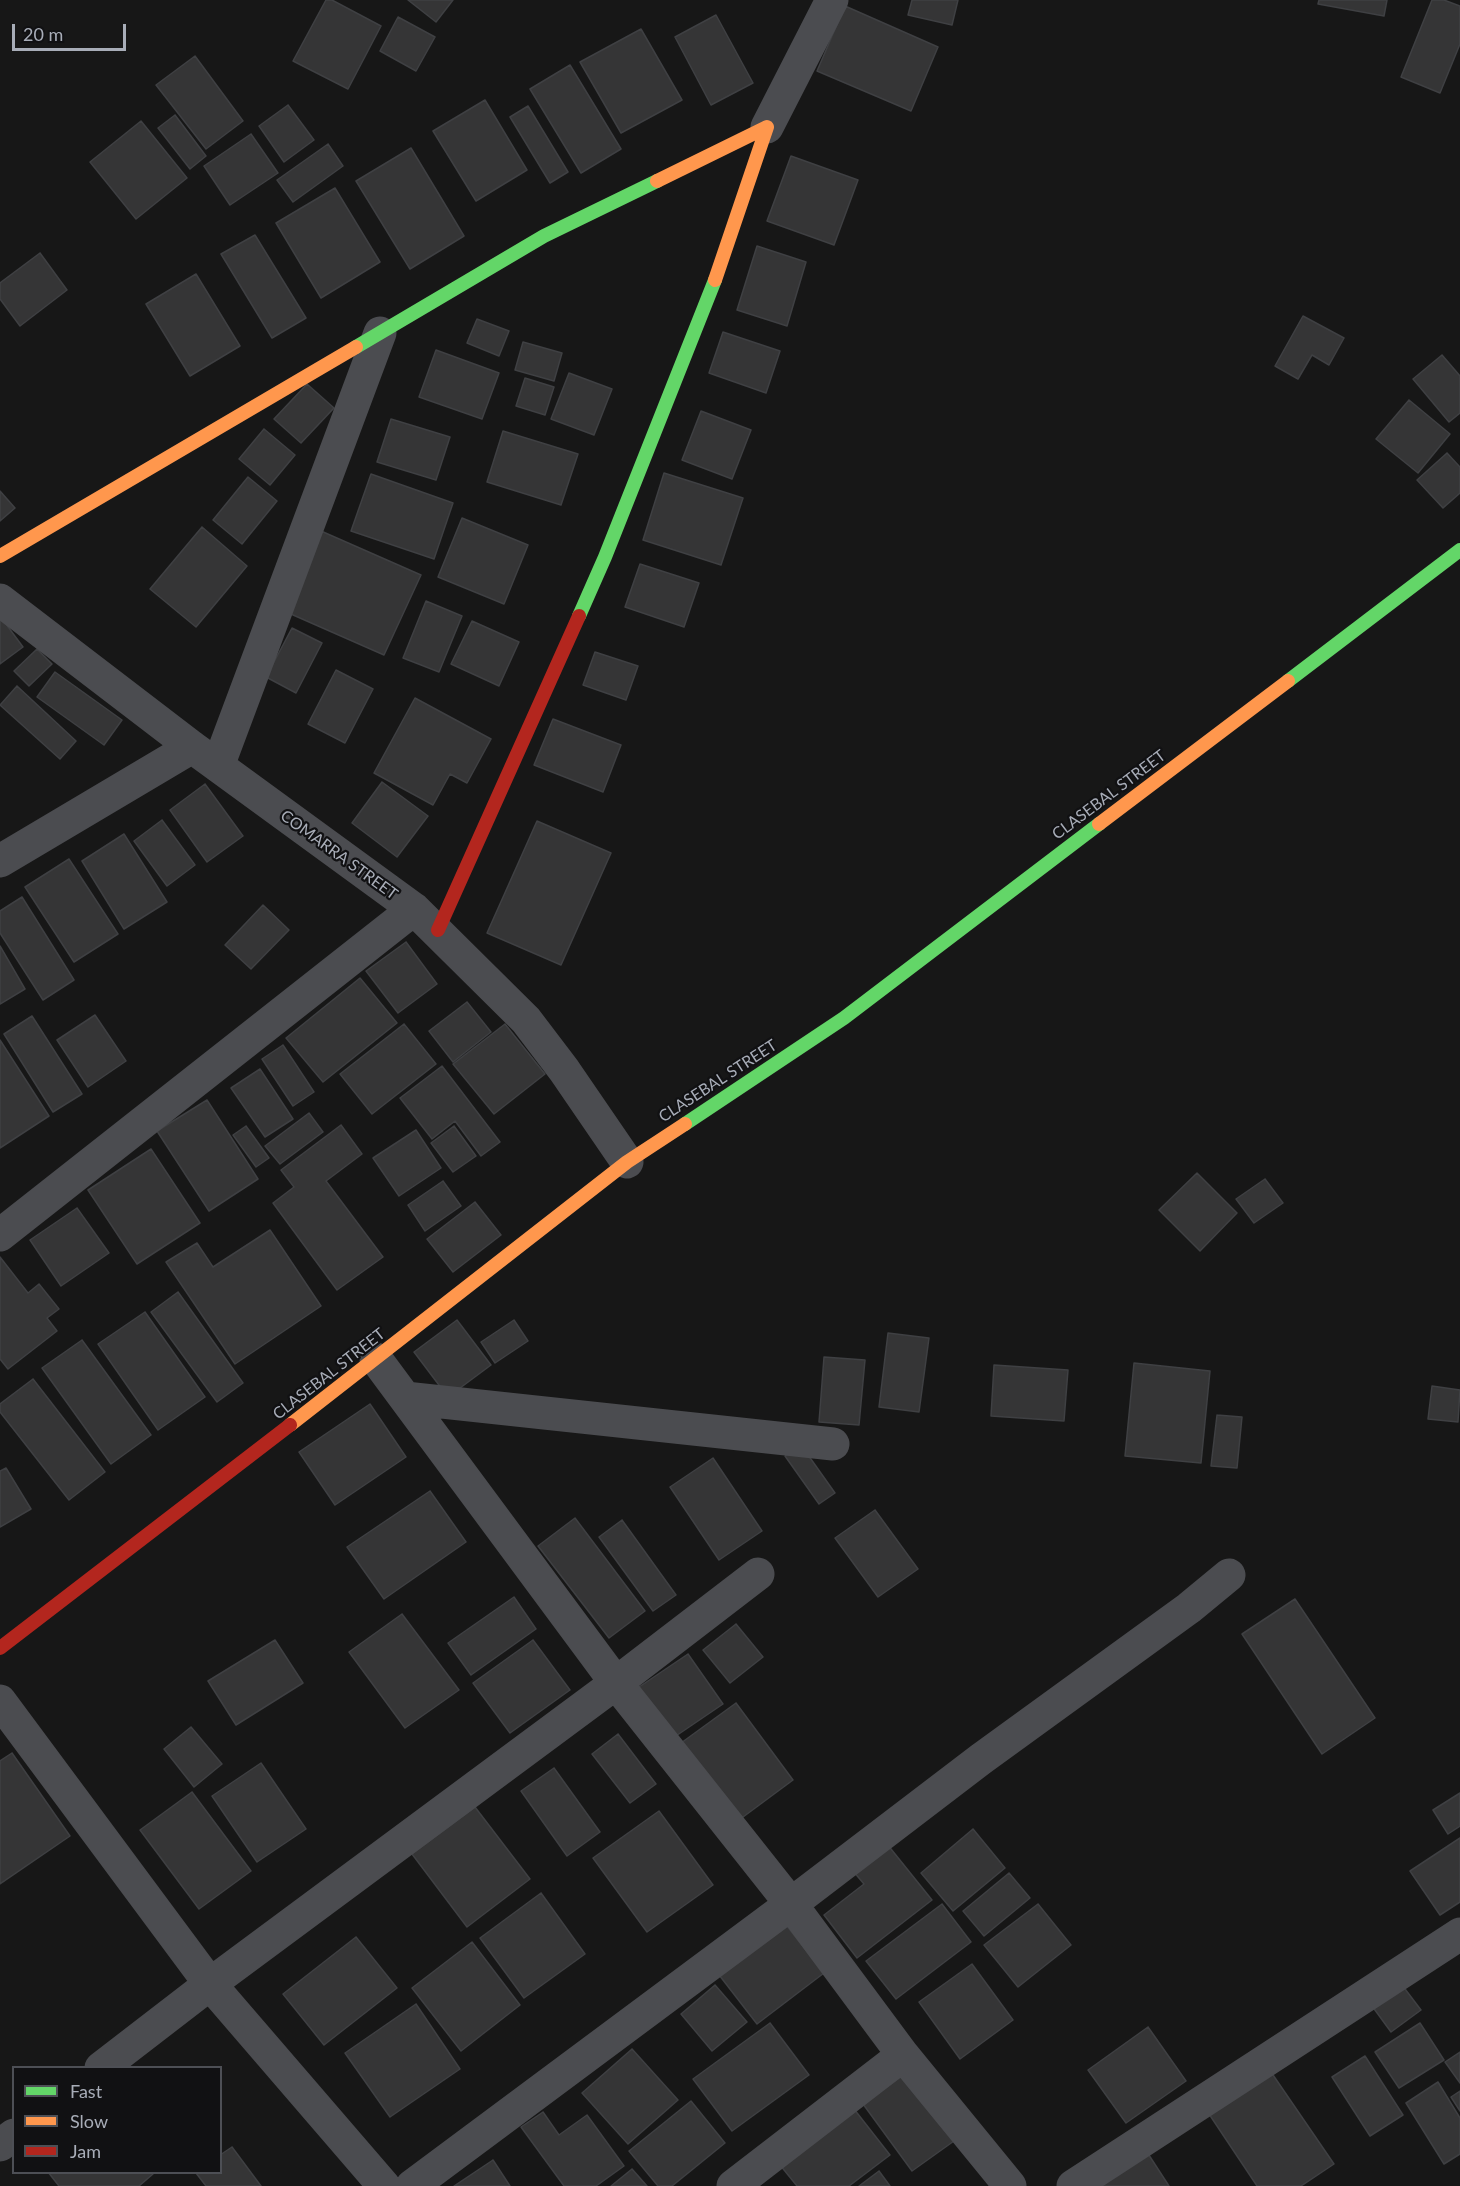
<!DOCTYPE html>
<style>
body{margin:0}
#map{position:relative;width:1460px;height:2186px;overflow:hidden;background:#171717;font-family:Lato,sans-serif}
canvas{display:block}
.legend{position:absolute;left:12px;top:2066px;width:210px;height:108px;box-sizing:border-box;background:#111113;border:2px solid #4d4f55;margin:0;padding:8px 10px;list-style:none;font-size:18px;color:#a8adb8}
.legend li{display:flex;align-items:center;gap:12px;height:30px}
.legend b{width:30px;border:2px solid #4d4f55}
.scale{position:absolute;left:12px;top:24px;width:114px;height:27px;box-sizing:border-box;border:3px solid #a8adb8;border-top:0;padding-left:8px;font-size:18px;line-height:21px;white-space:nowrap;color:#a8adb8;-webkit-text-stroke:4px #111113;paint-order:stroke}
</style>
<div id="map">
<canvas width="1460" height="2186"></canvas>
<ul class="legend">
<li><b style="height:8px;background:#63d668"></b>Fast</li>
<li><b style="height:8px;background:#ff974d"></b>Slow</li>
<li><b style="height:8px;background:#b3261e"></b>Jam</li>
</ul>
<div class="scale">20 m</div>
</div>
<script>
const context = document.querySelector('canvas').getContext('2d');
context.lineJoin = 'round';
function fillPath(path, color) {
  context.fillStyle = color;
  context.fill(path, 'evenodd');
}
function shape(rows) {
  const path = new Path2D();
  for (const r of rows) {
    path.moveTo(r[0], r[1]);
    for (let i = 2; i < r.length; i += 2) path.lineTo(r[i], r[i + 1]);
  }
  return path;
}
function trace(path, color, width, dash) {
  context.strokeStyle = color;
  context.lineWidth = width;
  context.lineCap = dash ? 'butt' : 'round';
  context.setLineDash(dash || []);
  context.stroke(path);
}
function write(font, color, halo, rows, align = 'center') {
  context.font = font + ' Lato,sans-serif';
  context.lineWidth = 4.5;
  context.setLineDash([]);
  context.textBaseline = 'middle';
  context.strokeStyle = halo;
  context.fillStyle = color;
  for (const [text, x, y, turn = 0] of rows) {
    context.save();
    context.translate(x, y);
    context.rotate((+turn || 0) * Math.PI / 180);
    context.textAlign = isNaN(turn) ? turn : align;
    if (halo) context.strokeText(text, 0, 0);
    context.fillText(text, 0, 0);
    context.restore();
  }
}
const building = shape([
 [326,0,332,0,381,26,348,89,293,61,326,0],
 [408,0,453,0,436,22,408,0],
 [912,0,958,0,952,25,908,15,912,0],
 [1319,0,1387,0,1384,16,1318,4,1319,0],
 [1432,0,1444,0,1460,6,1460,44,1440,93,1401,77,1432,0],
 [845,6,938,47,911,111,817,71,845,6],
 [716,15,753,83,711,105,675,37,716,15],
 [398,17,435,37,416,71,380,51,398,17],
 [641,29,682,100,621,133,580,62,641,29],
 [195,56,243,121,206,149,156,85,195,56],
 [570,65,621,149,581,173,530,89,570,65],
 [485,100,527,170,476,201,433,131,485,100],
 [288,105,314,140,284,162,259,126,288,105],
 [528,106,568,172,550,183,510,117,528,106],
 [175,115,206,156,190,169,158,128,175,115],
 [141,121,187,178,136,219,90,162,141,121],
 [251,134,278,173,230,205,204,166,251,134],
 [328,144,343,166,293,202,277,180,328,144],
 [411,148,464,236,410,269,356,181,411,148],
 [791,156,858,180,834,245,767,221,791,156],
 [335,188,380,262,321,298,276,223,335,188],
 [255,235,306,318,272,338,221,254,255,235],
 [757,246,806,262,787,326,737,310,757,246],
 [40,253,67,290,20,326,0,299,0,283,40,253],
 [196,274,240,346,190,376,146,304,196,274],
 [1303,316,1344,338,1329,365,1312,355,1298,379,1275,366,1303,316],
 [477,319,509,331,499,356,467,343,477,319],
 [723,332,780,351,766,393,709,373,723,332],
 [523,342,562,353,554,381,515,370,523,342],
 [436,350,499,373,482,419,419,397,436,350],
 [1442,355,1460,376,1460,413,1449,422,1413,379,1442,355],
 [569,373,612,389,594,435,551,419,569,373],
 [525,378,554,387,545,415,516,406,525,378],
 [307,384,334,408,301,443,274,419,307,384],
 [1409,400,1450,434,1418,473,1376,439,1409,400],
 [701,411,751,430,732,479,682,460,701,411],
 [391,419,450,437,436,480,377,462,391,419],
 [264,429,295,455,270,485,239,459,264,429],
 [503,431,578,454,561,505,487,482,503,431],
 [1447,453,1460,467,1460,493,1443,508,1417,480,1447,453],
 [664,473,743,498,721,565,643,540,664,473],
 [371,474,453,503,434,559,351,531,371,474],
 [248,477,277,501,242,544,213,520,248,477],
 [0,491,15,508,0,521,0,491],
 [462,518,528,545,504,604,438,577,462,518],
 [202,527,247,566,196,627,150,589,202,527],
 [321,531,421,575,384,655,284,611,321,531],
 [640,564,699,583,684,627,625,607,640,564],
 [426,601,462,616,439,672,403,658,426,601],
 [0,616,23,647,0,664,0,616],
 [472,621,519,642,499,686,451,664,472,621],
 [292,628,322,643,296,693,266,677,292,628],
 [37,649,52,664,29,686,14,671,37,649],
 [595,652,638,666,626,700,583,685,595,652],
 [336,670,373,689,345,743,308,724,336,670],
 [55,672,122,720,104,745,37,697,55,672],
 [17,686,76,741,60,759,0,705,17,686],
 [415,698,491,739,467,783,450,774,433,805,374,773,415,698],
 [553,719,621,745,603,792,534,765,553,719],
 [382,782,428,816,397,857,352,823,382,782],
 [205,784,243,836,207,862,170,810,205,784],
 [162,820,195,865,167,886,134,841,162,820],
 [537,821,611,853,561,965,487,933,537,821],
 [124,834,167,902,124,929,82,861,124,834],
 [69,859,118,934,74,962,25,887,69,859],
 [22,897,74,980,43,1000,0,933,0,911,22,897],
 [263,905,289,930,251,969,225,945,263,905],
 [406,942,437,984,398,1013,366,971,406,942],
 [0,946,25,989,0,1004,0,946],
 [360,978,397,1023,323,1082,286,1038,360,978],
 [467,1002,491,1032,453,1062,429,1031,467,1002],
 [95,1015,126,1061,88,1087,57,1040,95,1015],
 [32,1016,82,1094,53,1112,4,1034,32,1016],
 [404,1024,436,1064,372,1114,340,1074,404,1024],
 [505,1024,545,1074,494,1114,453,1064,505,1024],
 [0,1040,49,1116,0,1148,0,1040],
 [283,1045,314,1092,293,1106,262,1059,283,1045],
 [442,1066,500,1142,481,1156,455,1121,432,1139,400,1098,442,1066],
 [260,1069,293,1119,265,1137,231,1088,260,1069],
 [207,1100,258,1179,209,1211,157,1131,207,1100],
 [309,1113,323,1132,280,1164,265,1146,309,1113],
 [341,1125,362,1154,326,1181,383,1257,337,1290,273,1203,294,1187,281,1170,341,1125],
 [246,1126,269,1158,256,1167,233,1135,246,1126],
 [454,1126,476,1156,453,1172,431,1143,454,1126],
 [416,1130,441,1168,399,1196,373,1158,416,1130],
 [151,1149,200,1223,137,1264,88,1190,151,1149],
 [1197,1173,1237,1213,1200,1251,1159,1210,1197,1173],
 [1265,1179,1283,1203,1254,1223,1236,1199,1265,1179],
 [443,1181,461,1206,425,1231,408,1205,443,1181],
 [475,1202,501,1235,453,1272,427,1239,475,1202],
 [77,1208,109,1253,61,1286,30,1240,77,1208],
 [270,1230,321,1306,235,1364,166,1262,197,1243,213,1267,270,1230],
 [0,1257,28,1293,39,1284,59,1309,47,1318,57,1331,8,1369,0,1359,0,1257],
 [178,1292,243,1383,217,1402,151,1312,178,1292],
 [145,1312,205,1397,158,1430,98,1344,145,1312],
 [457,1320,491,1365,448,1397,414,1352,457,1320],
 [514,1320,528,1341,495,1363,481,1342,514,1320],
 [888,1333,929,1338,919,1412,879,1407,888,1333],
 [82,1340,151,1435,111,1464,42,1368,82,1340],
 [824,1357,865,1360,859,1425,819,1422,824,1357],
 [1134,1363,1210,1371,1201,1463,1125,1456,1134,1363],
 [994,1365,1068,1370,1064,1421,991,1416,994,1365],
 [33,1379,105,1472,69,1500,0,1412,0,1404,33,1379],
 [1432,1386,1460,1390,1458,1422,1428,1419,1432,1386],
 [370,1404,406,1457,335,1505,299,1452,370,1404],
 [1217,1415,1242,1417,1237,1468,1211,1466,1217,1415],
 [801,1445,835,1493,819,1504,785,1456,801,1445],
 [713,1458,762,1531,719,1560,670,1487,713,1458],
 [6,1468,31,1509,0,1527,0,1471,6,1468],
 [430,1491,466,1542,384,1599,347,1547,430,1491],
 [875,1510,918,1569,878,1597,835,1538,875,1510],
 [575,1518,645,1611,609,1638,538,1546,575,1518],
 [622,1520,676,1595,653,1611,599,1537,622,1520],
 [514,1597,536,1629,471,1675,448,1643,514,1597],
 [1295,1599,1375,1718,1322,1754,1242,1634,1295,1599],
 [402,1614,459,1690,405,1728,349,1652,402,1614],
 [736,1624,763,1657,730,1683,703,1650,736,1624],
 [275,1640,303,1683,236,1725,208,1681,275,1640],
 [533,1640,570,1690,510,1733,473,1683,533,1640],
 [688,1654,723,1704,670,1740,636,1689,688,1654],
 [736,1703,793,1780,739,1820,681,1743,736,1703],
 [191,1727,222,1764,194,1787,164,1749,191,1727],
 [618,1734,656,1784,630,1803,592,1754,618,1734],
 [12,1753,70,1836,0,1884,0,1761,12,1753],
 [261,1763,306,1829,257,1862,212,1796,261,1763],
 [554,1768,600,1832,567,1856,521,1791,554,1768],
 [192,1792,251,1871,199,1909,140,1830,192,1792],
 [1460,1793,1460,1826,1448,1834,1433,1810,1460,1793],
 [475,1807,530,1879,467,1927,412,1854,475,1807],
 [659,1811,713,1885,647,1932,593,1858,659,1811],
 [973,1829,1005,1868,953,1911,921,1873,973,1829],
 [1460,1838,1460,1902,1440,1915,1410,1871,1460,1838],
 [887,1844,932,1900,857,1958,824,1915,864,1884,853,1871,887,1844],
 [1009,1873,1030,1898,984,1936,963,1911,1009,1873],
 [541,1893,585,1954,524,1998,480,1938,541,1893],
 [942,1904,971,1942,896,1999,866,1961,942,1904],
 [1038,1904,1071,1945,1018,1987,984,1945,1038,1904],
 [783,1921,824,1973,757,2024,716,1971,783,1921],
 [356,1937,397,1988,324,2045,283,1994,356,1937],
 [472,1942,520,2005,461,2051,412,1988,472,1942],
 [972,1964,1013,2020,960,2059,919,2002,972,1964],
 [715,1985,747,2022,712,2051,681,2014,715,1985],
 [1402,1985,1421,2010,1391,2032,1372,2006,1402,1985],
 [416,2004,460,2069,390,2117,345,2053,416,2004],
 [770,2023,809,2075,732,2131,693,2079,770,2023],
 [1420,2023,1444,2060,1399,2088,1375,2052,1420,2023],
 [1148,2027,1186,2081,1126,2123,1088,2070,1148,2027],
 [632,2049,678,2100,628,2144,582,2093,632,2049],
 [1460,2052,1460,2083,1445,2062,1460,2052],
 [1365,2056,1403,2115,1370,2136,1332,2077,1365,2056],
 [1271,2072,1334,2164,1301,2186,1257,2186,1209,2114,1271,2072],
 [905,2074,954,2141,912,2171,863,2104,905,2074],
 [1438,2082,1460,2118,1460,2154,1444,2164,1406,2103,1438,2082],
 [1460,2091,1460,2111,1451,2097,1460,2091],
 [691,2101,725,2143,672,2186,658,2186,629,2151,691,2101],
 [854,2109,890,2155,849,2186,797,2186,780,2165,854,2109],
 [543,2112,559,2135,587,2115,624,2166,596,2186,564,2186,521,2127,543,2112],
 [232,2147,261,2186,206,2186,196,2173,220,2172,220,2155,232,2147],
 [1145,2149,1169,2186,1092,2186,1145,2149],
 [493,2160,510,2186,454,2186,493,2160],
 [632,2169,647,2186,611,2186,632,2169],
 [879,2171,890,2186,859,2186,879,2171],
 [48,2172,152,2172,153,2174,139,2186,59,2186,48,2172]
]);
const street = shape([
 [767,127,832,0],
 [0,600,192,747,414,909,526,1020,564,1070,627,1162],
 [218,766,380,333],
 [0,861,192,747],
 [0,1235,414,909],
 [376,1359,616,1683,791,1904,903,2055,1010,2186],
 [405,1398,833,1444],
 [0,1701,210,1984,384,2186],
 [101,2068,210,1984,616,1683,758,1574],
 [0,2145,14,2135],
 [412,2186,791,1904,981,1759,1189,1608,1229,1575],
 [733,2186,903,2055],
 [1073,2186,1460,1934]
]);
const fast = shape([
 [356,347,544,236,657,181],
 [579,616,605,557,715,280],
 [1288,681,1460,550],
 [685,1124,844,1018,1099,824]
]);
const slow = shape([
 [657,181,767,127,715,280],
 [0,556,356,347],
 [1099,824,1288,681],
 [290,1425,627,1162,685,1124]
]);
const jam = shape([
 [438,930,579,616],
 [0,1648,290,1425]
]);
const streetNames = [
 ["CLASEBAL STREET",1109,795,-37],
 ["COMARRA STREET",339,855,36],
 ["CLASEBAL STREET",718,1081,-33],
 ["CLASEBAL STREET",329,1374,-38]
];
fillPath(building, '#353536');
trace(building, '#3f4043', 1.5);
trace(street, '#4b4c50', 33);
trace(fast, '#63d668', 14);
trace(slow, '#ff974d', 14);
trace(jam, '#b3261e', 14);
write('16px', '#a8adb8', '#111113', streetNames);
</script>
